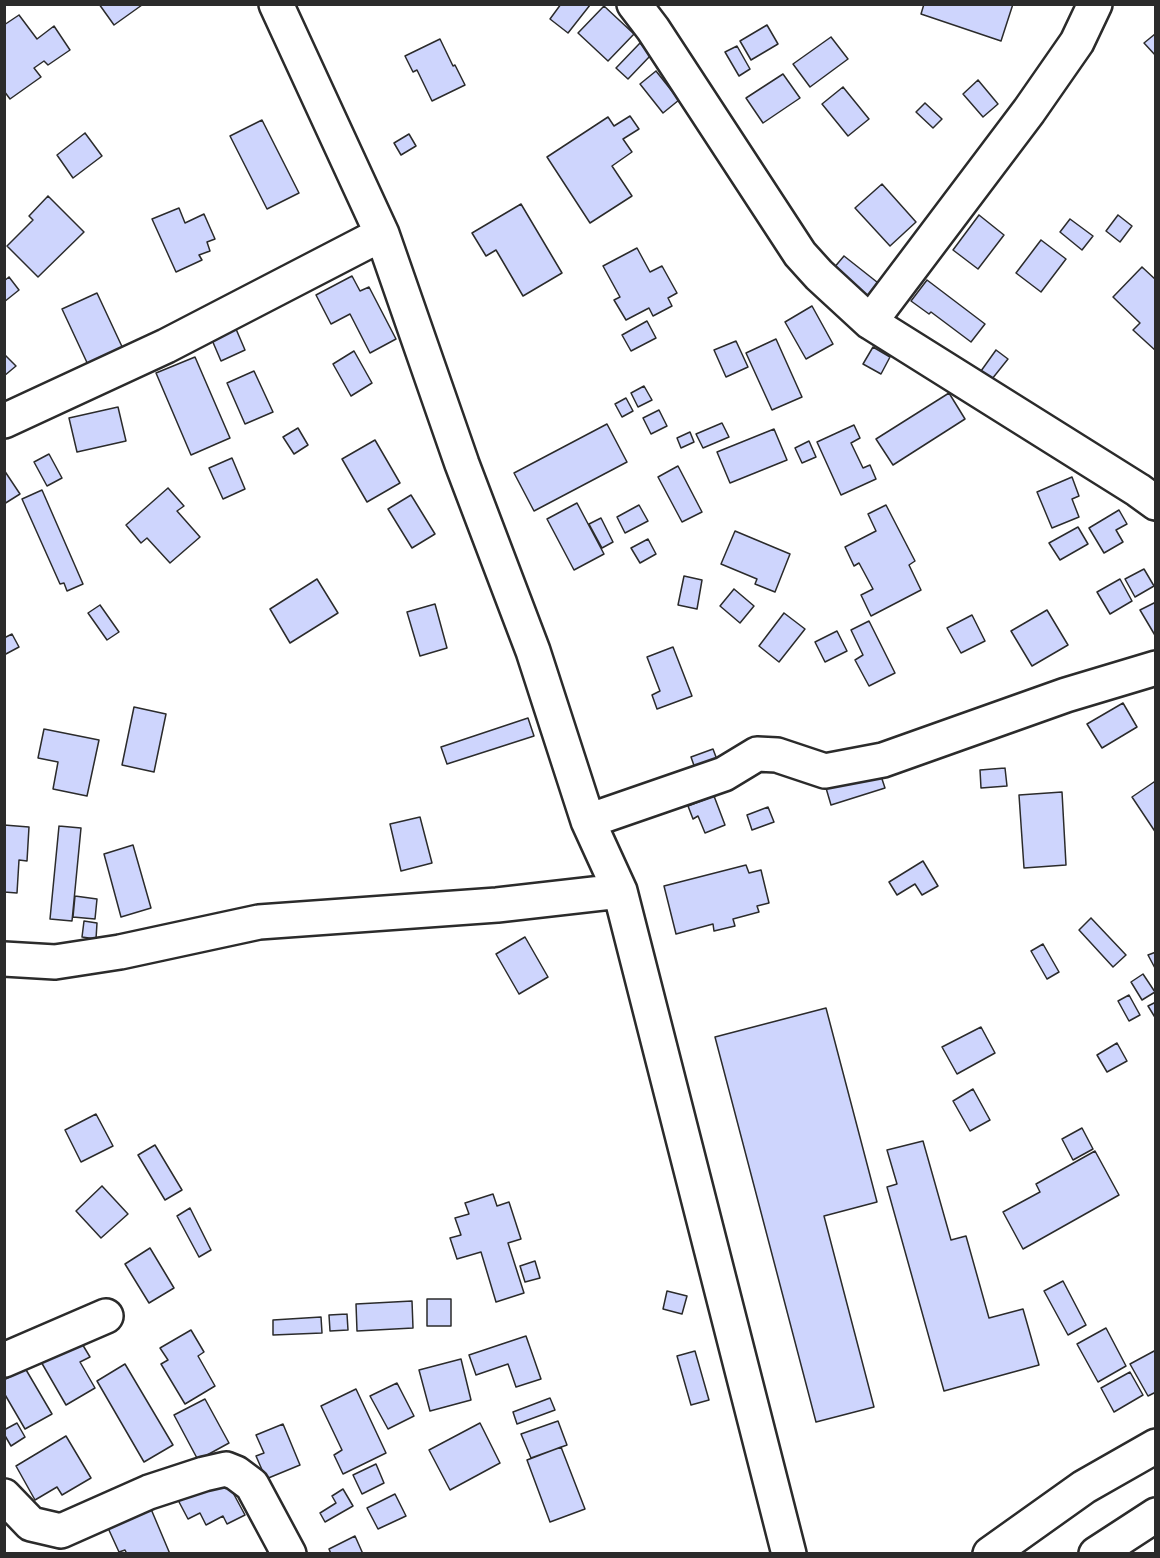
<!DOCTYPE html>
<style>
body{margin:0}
#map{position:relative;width:1160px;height:1558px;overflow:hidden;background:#fff;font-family:"Shantell Sans",sans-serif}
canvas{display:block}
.frame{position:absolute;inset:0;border:6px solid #2b2b2b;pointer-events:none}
</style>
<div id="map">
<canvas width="1160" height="1558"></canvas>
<div class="frame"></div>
</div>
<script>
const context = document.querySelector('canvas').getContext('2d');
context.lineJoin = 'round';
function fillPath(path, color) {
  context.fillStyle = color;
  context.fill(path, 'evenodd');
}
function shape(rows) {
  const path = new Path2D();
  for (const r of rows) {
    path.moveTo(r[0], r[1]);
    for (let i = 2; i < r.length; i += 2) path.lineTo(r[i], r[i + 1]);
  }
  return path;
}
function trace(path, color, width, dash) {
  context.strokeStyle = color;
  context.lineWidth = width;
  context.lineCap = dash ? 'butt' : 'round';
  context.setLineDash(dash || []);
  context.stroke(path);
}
const building = shape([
 [99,4,141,4,142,5,114,25,99,4],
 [561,4,590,5,568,33,550,19,561,4],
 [924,4,1013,4,1001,41,921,14,924,4],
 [604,6,634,34,608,61,578,33,604,6],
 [19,15,37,39,54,26,70,50,48,65,44,61,34,68,41,77,10,99,4,91,4,25,19,15],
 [767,25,778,44,751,60,740,41,767,25],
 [1155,34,1156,34,1156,56,1144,43,1155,34],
 [831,37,848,59,810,87,793,64,831,37],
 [440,39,453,66,455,65,465,85,432,101,417,70,413,72,405,56,440,39],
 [640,43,651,55,628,79,616,68,640,43],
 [737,46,750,69,739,76,725,52,737,46],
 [656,71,679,100,663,113,640,84,656,71],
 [783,74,800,98,763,123,746,98,783,74],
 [978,80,998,104,983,117,963,94,978,80],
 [843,87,869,119,848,136,822,104,843,87],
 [925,103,942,119,933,128,916,112,925,103],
 [630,116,639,129,623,139,632,152,612,166,632,196,590,223,547,157,608,117,614,126,630,116],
 [262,120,299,193,267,209,230,136,262,120],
 [85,133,102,156,73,178,57,155,85,133],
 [409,134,416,146,401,155,394,143,409,134],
 [882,184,916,222,890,246,855,208,882,184],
 [48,196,84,232,38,277,7,246,33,220,29,216,48,196],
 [521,204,562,273,523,296,496,250,486,256,472,233,521,204],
 [179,208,185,223,204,214,215,239,207,242,210,251,199,255,202,260,176,272,152,219,179,208],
 [979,215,1004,235,978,269,953,250,979,215],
 [1118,215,1132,226,1120,242,1106,231,1118,215],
 [1070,219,1093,236,1082,250,1060,232,1070,219],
 [1041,240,1066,259,1041,292,1016,273,1041,240],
 [637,248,650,272,662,266,677,293,668,298,672,306,653,316,649,308,626,320,614,300,620,297,603,266,637,248],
 [844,256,882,286,865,307,827,276,844,256],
 [1142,267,1156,280,1156,351,1133,330,1140,323,1113,297,1142,267],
 [352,276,360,291,369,287,396,339,370,353,350,314,331,324,316,295,352,276],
 [9,277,19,290,4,302,4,281,9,277],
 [927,280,985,324,971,342,931,312,929,314,911,301,927,280],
 [97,293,125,353,90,369,62,309,97,293],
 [812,306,833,344,806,359,785,322,812,306],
 [647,321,656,338,631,351,622,335,647,321],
 [236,329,245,350,221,361,212,340,236,329],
 [776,339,802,397,772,410,746,353,776,339],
 [736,341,748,367,726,377,714,350,736,341],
 [873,347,890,357,881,374,863,364,873,347],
 [996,350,1008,359,992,379,981,371,996,350],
 [354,351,372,383,351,396,333,364,354,351],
 [4,354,16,366,4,376,4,354],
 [195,357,230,438,191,455,156,373,195,357],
 [254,371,273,412,245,424,227,383,254,371],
 [644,386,652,400,638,407,631,393,644,386],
 [949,393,965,419,893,465,876,439,949,393],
 [626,398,633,411,622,417,615,404,626,398],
 [118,407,126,441,77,452,69,418,118,407],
 [659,410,667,426,651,434,643,418,659,410],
 [722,423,729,437,703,448,696,434,722,423],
 [607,424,627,462,534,511,514,473,607,424],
 [854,425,860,438,851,443,863,468,870,465,876,479,841,495,817,442,854,425],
 [298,428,308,445,294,454,283,437,298,428],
 [774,429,787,460,730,483,717,452,774,429],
 [690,432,694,442,681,448,677,438,690,432],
 [375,440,400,483,367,502,342,459,375,440],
 [809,441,816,457,802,463,795,448,809,441],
 [49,454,62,478,47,486,34,462,49,454],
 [232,458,245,489,223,499,209,468,232,458],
 [678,466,702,512,682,522,658,477,678,466],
 [4,470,20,494,4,504,4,470],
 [1072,477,1079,496,1072,499,1079,517,1052,528,1037,492,1072,477],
 [168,488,184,506,177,511,200,537,170,563,147,538,141,543,126,525,168,488],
 [42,490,83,584,67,591,64,583,60,584,22,499,42,490],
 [411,495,435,534,412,548,388,509,411,495],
 [577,503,604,554,574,570,547,519,577,503],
 [639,505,648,521,625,533,617,517,639,505],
 [886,505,915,561,909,565,921,590,871,616,861,595,873,589,859,563,854,566,845,547,876,531,868,514,886,505],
 [1119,510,1127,524,1116,530,1123,542,1104,553,1089,528,1119,510],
 [601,518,613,542,602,548,589,524,601,518],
 [1078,527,1088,544,1060,560,1049,543,1078,527],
 [735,531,790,554,775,592,755,584,757,579,721,564,735,531],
 [648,539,656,554,640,563,631,548,648,539],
 [1144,569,1154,586,1135,597,1125,579,1144,569],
 [684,576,702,580,697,609,678,605,684,576],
 [317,579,338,613,290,643,270,609,317,579],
 [1120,579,1132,601,1110,614,1097,592,1120,579],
 [734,589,754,606,740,623,720,606,734,589],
 [1156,602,1156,637,1140,610,1156,602],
 [435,604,447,648,420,656,407,612,435,604],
 [100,605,119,632,107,640,88,613,100,605],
 [1047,610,1068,645,1032,666,1011,631,1047,610],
 [784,613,805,629,779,662,759,646,784,613],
 [972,615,985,641,961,653,947,628,972,615],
 [869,621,895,673,869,686,855,660,863,655,851,630,869,621],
 [837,631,847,651,825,662,815,642,837,631],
 [12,634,19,647,4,655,4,638,12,634],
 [673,647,692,696,657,709,652,695,660,691,647,657,673,647],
 [1123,703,1137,727,1102,748,1087,724,1123,703],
 [134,707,166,714,154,772,122,765,134,707],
 [528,718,534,736,447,764,441,747,528,718],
 [44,729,99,740,87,796,53,789,58,762,38,758,44,729],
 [713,749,719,765,697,774,691,757,713,749],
 [1005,768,1007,786,981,788,980,770,1005,768],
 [879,770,885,788,831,805,826,788,879,770],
 [1154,782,1156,784,1156,833,1132,797,1154,782],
 [1062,792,1066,865,1024,868,1019,795,1062,792],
 [714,796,725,825,705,833,698,816,693,819,688,806,714,796],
 [768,807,774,822,752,830,747,815,768,807],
 [420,817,432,863,401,871,390,824,420,817],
 [4,825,29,827,27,861,19,860,17,893,4,892,4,825],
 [59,826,81,828,72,921,50,919,59,826],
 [133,845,151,908,121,917,104,854,133,845],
 [923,861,938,886,922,895,915,884,897,895,889,882,923,861],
 [746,865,749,873,761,870,769,903,757,906,759,912,733,919,735,926,714,931,713,924,676,934,664,886,746,865],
 [75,896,97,899,95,919,73,917,75,896],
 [1091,918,1126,955,1113,967,1079,930,1091,918],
 [84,921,97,923,96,939,82,937,84,921],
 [525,937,548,977,519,994,496,954,525,937],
 [1043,944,1059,972,1047,979,1031,951,1043,944],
 [1156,952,1156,970,1148,955,1156,952],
 [1143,974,1155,992,1142,1000,1131,982,1143,974],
 [1129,995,1140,1015,1129,1021,1118,1001,1129,995],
 [1156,1002,1156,1019,1148,1006,1156,1002],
 [826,1008,877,1202,824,1216,874,1407,816,1422,715,1037,826,1008],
 [981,1027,995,1053,957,1074,942,1047,981,1027],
 [1117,1043,1127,1061,1107,1072,1097,1055,1117,1043],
 [973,1089,990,1120,970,1131,953,1101,973,1089],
 [96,1114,113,1146,81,1162,65,1130,96,1114],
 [1082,1128,1093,1149,1073,1160,1062,1139,1082,1128],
 [923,1141,951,1240,966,1236,989,1318,1023,1309,1039,1365,944,1391,887,1187,897,1184,887,1150,923,1141],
 [155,1145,182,1190,165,1200,138,1155,155,1145],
 [1095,1151,1119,1195,1023,1249,1003,1212,1040,1192,1036,1184,1095,1151],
 [102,1186,128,1214,101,1238,76,1211,102,1186],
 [493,1194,497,1206,509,1202,521,1239,508,1243,524,1293,496,1302,481,1252,457,1259,450,1238,461,1235,455,1218,469,1214,465,1203,493,1194],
 [190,1208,211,1250,199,1257,177,1216,190,1208],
 [150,1248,174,1288,149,1303,125,1264,150,1248],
 [535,1261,540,1278,525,1282,520,1266,535,1261],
 [1063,1281,1086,1325,1068,1335,1044,1291,1063,1281],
 [667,1291,687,1296,682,1314,663,1309,667,1291],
 [427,1299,451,1299,451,1326,427,1326,427,1299],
 [412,1301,413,1328,357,1331,356,1304,412,1301],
 [347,1314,348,1330,330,1331,329,1315,347,1314],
 [321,1317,322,1333,273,1335,273,1320,321,1317],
 [1106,1328,1126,1366,1098,1382,1077,1344,1106,1328],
 [191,1330,204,1352,198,1356,215,1386,185,1404,161,1364,168,1360,160,1348,191,1330],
 [526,1336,541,1379,516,1387,508,1364,476,1375,469,1355,526,1336],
 [78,1337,90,1357,80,1362,95,1388,66,1405,40,1360,78,1337],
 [1156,1350,1156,1392,1148,1396,1130,1364,1156,1350],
 [695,1351,709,1400,691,1405,677,1356,695,1351],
 [461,1359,471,1400,430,1411,419,1370,461,1359],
 [125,1364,173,1445,144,1462,97,1381,125,1364],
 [25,1368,52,1414,25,1429,4,1393,4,1380,25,1368],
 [1130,1372,1143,1395,1114,1412,1101,1388,1130,1372],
 [397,1383,414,1416,388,1429,370,1396,397,1383],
 [356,1389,386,1453,343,1474,334,1455,342,1450,321,1406,356,1389],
 [550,1398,555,1410,517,1424,513,1412,550,1398],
 [205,1399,229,1443,198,1460,174,1415,205,1399],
 [558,1421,567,1445,531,1458,521,1434,558,1421],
 [17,1423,25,1437,11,1446,4,1434,4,1430,17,1423],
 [480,1423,500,1463,450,1490,429,1450,480,1423],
 [283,1424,300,1465,266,1479,256,1456,264,1453,256,1435,283,1424],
 [66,1436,91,1478,62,1495,57,1487,35,1500,16,1466,66,1436],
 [561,1447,585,1509,550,1522,527,1460,561,1447],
 [376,1464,384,1483,362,1494,353,1475,376,1464],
 [224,1476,245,1515,227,1524,223,1516,206,1525,200,1513,188,1519,178,1500,224,1476],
 [343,1489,353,1506,325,1522,320,1513,336,1503,332,1496,343,1489],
 [395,1494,406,1516,378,1529,367,1508,395,1494],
 [151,1509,170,1554,127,1554,125,1550,119,1552,108,1528,151,1509],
 [355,1536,363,1554,331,1554,329,1549,355,1536]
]);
const minor = shape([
 [276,4,382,234,462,464,533,651,588,821,620,891,789,1554],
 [634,4,653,29,800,254,819,275,870,322,1138,490,1156,503],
 [870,322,1029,111,1077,42,1095,4],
 [4,421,166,346,382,234],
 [588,821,724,774,757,754,777,755,825,771,883,760,1066,695,1156,668],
 [4,959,55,962,120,952,259,922,497,905,620,891],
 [4,1360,106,1316],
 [4,1496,31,1524,61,1531,149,1492,204,1474,226,1469,236,1473,252,1485,289,1554],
 [990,1554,1084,1487,1156,1446]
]);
const major = shape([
 [1096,1554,1156,1515]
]);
fillPath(building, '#ced5fd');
trace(building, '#2b2b2b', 1.5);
trace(minor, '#2b2b2b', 38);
trace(major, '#2b2b2b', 38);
trace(minor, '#fff', 33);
trace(major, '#fff', 33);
</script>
